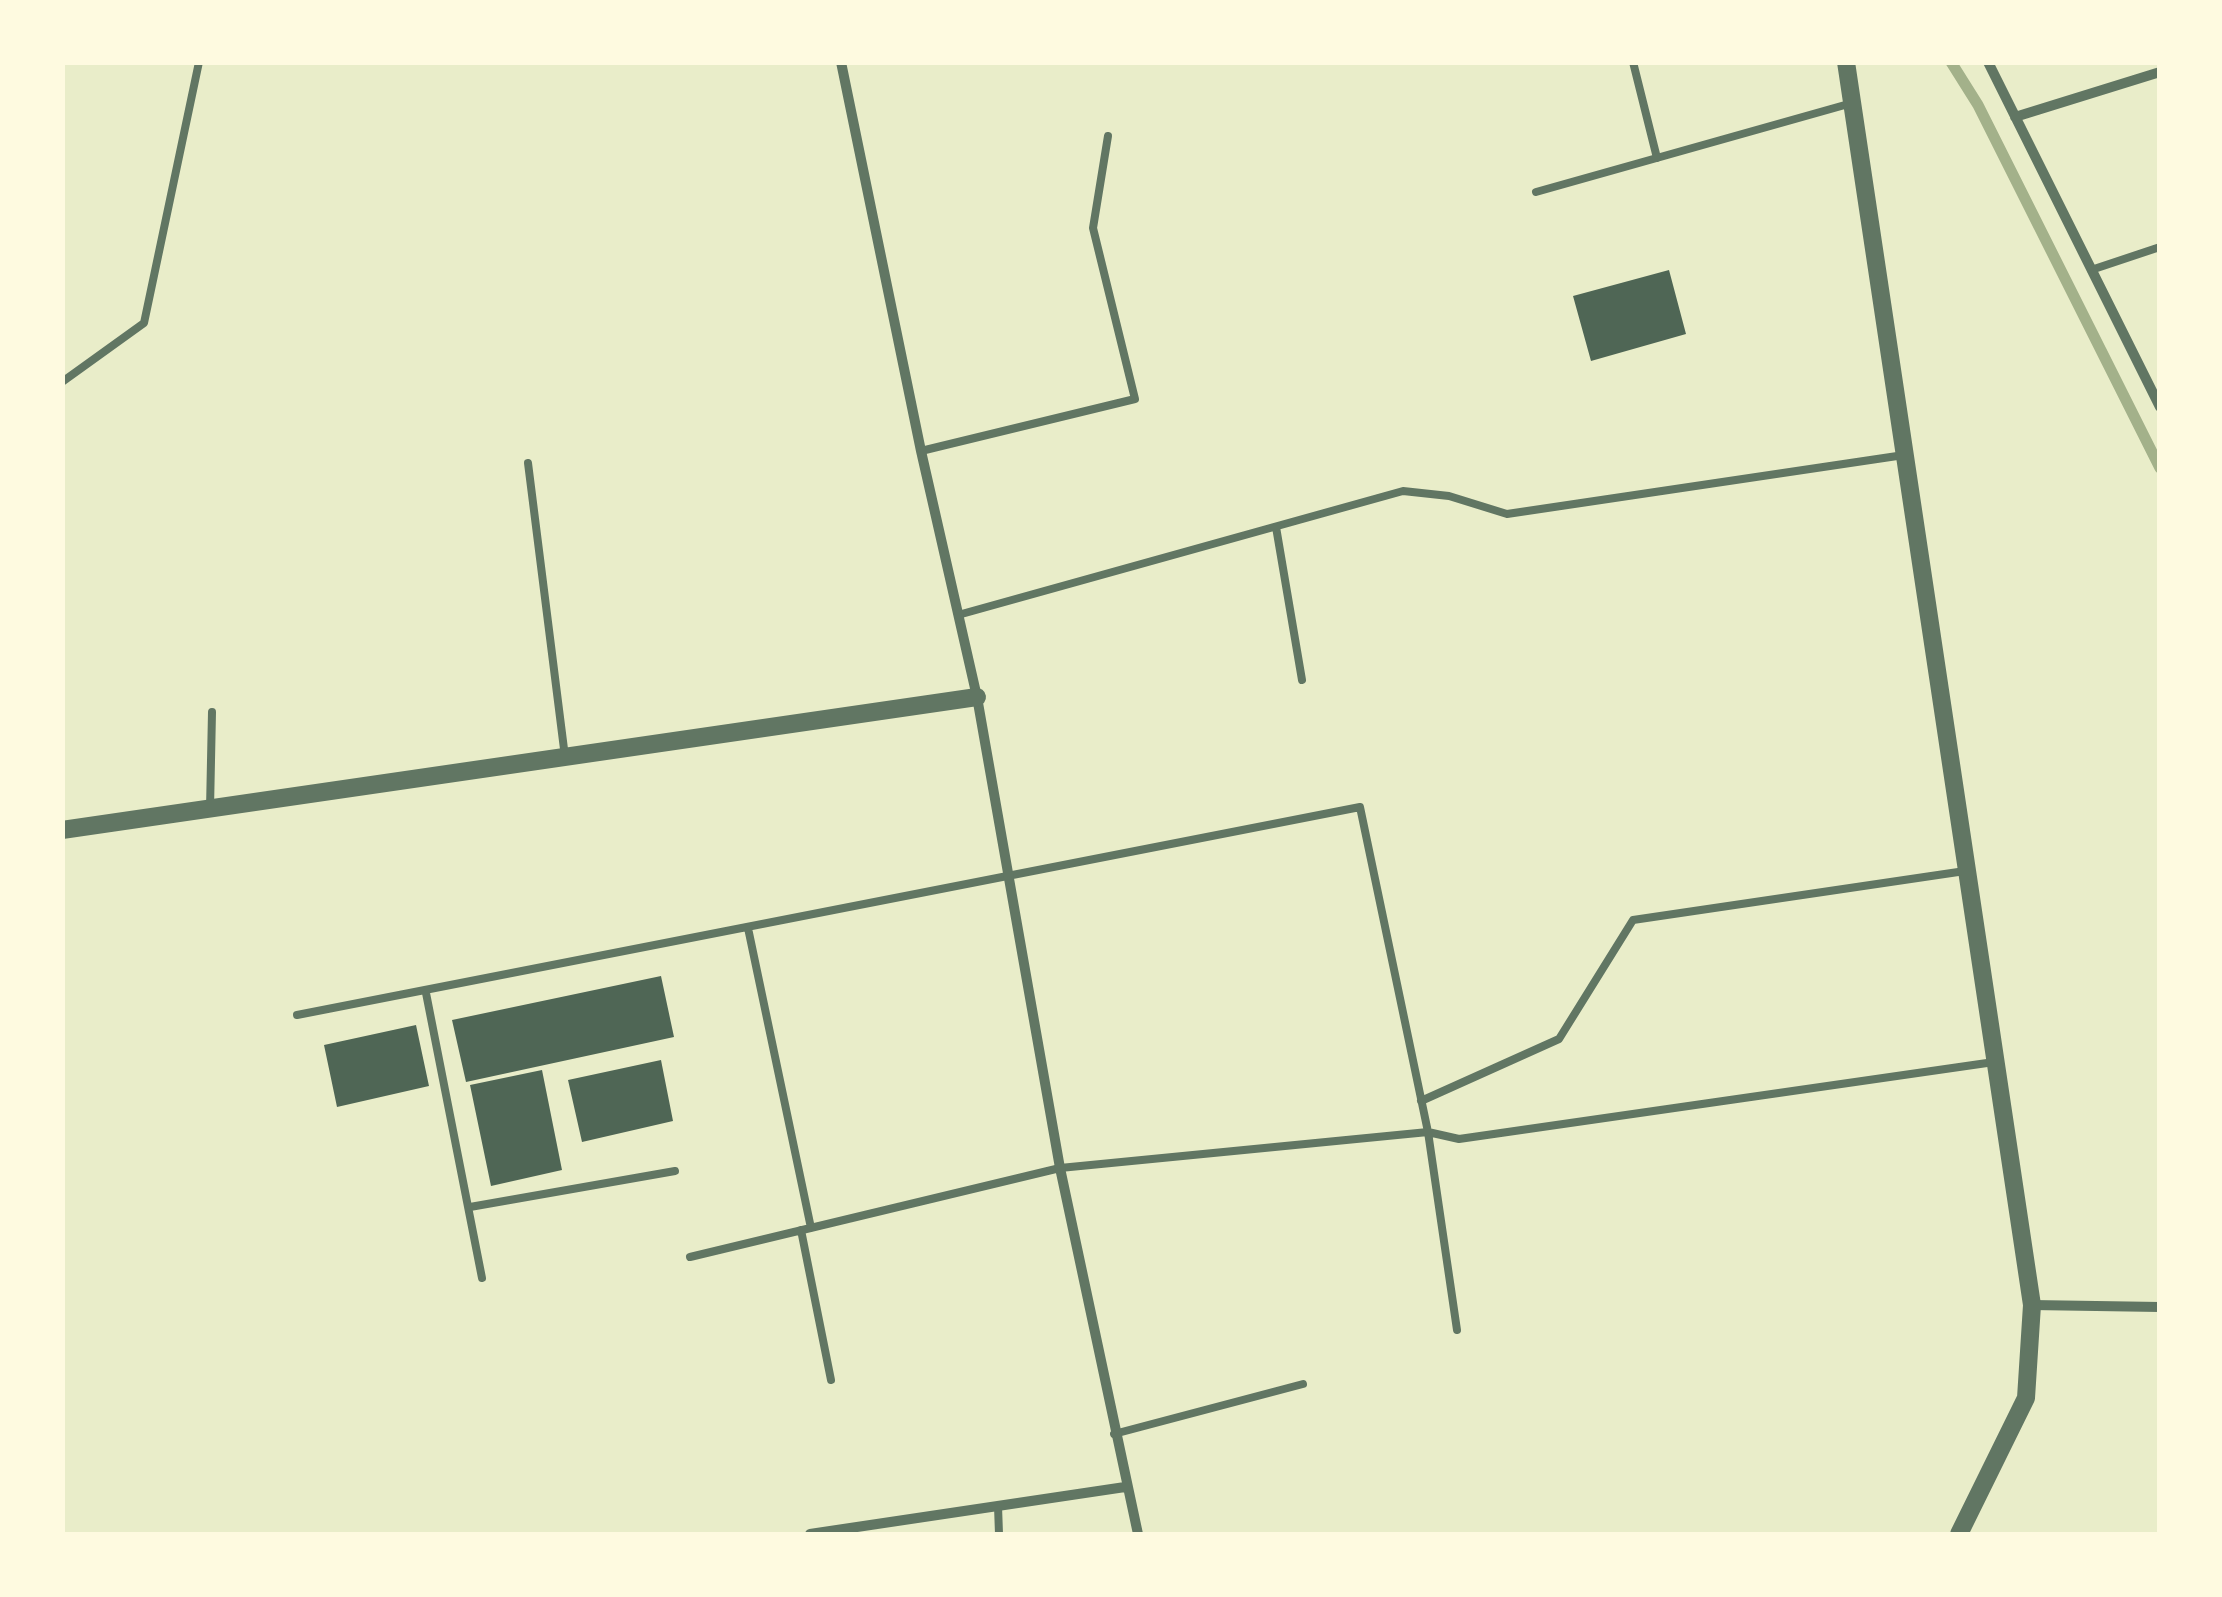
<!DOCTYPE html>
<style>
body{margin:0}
#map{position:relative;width:2222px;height:1597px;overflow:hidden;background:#e9edc9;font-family:"Source Sans 3",sans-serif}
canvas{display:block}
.frame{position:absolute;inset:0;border:65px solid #fefae0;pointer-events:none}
</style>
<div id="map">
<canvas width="2222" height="1597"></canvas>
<div class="frame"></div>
</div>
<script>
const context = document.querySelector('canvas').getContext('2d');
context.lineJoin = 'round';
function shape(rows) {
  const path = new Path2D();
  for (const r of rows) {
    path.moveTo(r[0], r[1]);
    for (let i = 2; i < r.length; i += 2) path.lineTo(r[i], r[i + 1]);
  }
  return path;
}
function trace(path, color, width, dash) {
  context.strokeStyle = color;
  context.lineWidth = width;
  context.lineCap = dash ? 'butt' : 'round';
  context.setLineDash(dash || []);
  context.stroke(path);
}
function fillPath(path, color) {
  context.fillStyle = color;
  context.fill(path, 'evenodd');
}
const stream = shape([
 [1951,62,1978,105,2160,468]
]);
const building = shape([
 [1669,270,1686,334,1591,361,1573,296],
 [661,976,674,1037,466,1082,452,1020],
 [416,1025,429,1086,337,1107,324,1045],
 [661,1060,673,1121,582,1142,568,1080],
 [542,1070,562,1170,491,1186,470,1085]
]);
const service = shape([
 [1633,62,1657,158],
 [1536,192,1852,103],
 [2091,270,2160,247],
 [62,382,144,323,199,62],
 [921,451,1135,399,1093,228,1108,136],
 [528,463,565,757],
 [1276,527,1302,680],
 [958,615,1403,491,1449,496,1507,514,1904,455],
 [210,809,212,712],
 [748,928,811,1228],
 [426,993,482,1278],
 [297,1015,1360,807,1428,1132,1457,1330],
 [1421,1101,1559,1039,1633,920,1965,871],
 [470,1207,675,1171],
 [801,1230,831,1380],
 [690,1257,1060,1168,1428,1132,1459,1139,1994,1062],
 [1114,1434,1303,1384],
 [998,1506,999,1534]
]);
const minor = shape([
 [841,62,921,451,977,697,1060,1168,1138,1534],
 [1988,62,2160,407],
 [2015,117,2160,72],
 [2032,1305,2160,1307],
 [810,1534,1125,1487]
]);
const tertiary = shape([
 [1846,62,2032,1305,2026,1398,1959,1534],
 [62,830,977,697]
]);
trace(stream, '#a3b18a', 11);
fillPath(building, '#4f6655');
trace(service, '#617663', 8);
trace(minor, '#617663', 10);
trace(tertiary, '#617663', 18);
</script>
